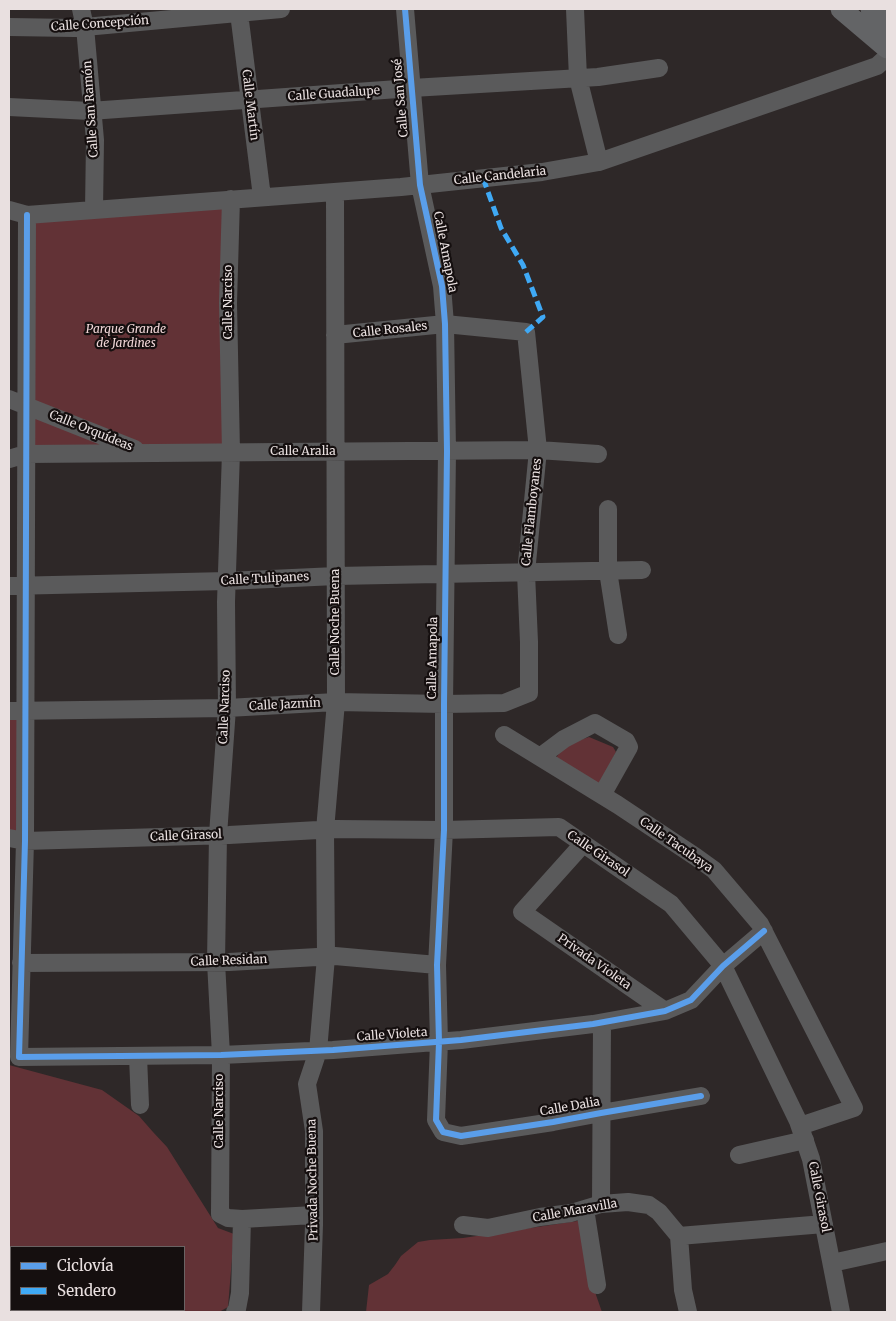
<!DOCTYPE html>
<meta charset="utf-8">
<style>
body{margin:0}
#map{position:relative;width:896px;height:1321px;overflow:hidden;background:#2e2828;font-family:Merriweather,serif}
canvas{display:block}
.frame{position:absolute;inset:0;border:10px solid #e9e0e0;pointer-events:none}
.legend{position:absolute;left:10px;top:1246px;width:175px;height:65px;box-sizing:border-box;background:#150f0f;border:1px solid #6a6363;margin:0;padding:6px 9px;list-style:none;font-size:15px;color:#e9e0e0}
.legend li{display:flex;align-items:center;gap:10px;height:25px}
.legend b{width:25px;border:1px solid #6a6363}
</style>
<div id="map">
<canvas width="896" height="1321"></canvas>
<div class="frame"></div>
<ul class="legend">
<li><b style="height:6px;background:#5a9eea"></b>Ciclovía</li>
<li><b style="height:6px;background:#3fa9f5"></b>Sendero</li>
</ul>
</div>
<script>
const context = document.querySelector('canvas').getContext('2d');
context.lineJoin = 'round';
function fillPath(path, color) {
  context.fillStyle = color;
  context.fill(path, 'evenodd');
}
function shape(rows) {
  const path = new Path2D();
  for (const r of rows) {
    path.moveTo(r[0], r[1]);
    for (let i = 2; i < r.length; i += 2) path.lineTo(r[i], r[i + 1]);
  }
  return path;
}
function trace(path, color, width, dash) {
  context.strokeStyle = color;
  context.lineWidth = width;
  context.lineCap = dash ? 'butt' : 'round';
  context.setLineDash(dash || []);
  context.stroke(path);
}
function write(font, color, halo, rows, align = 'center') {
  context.font = font + ' Merriweather,serif';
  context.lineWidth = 4.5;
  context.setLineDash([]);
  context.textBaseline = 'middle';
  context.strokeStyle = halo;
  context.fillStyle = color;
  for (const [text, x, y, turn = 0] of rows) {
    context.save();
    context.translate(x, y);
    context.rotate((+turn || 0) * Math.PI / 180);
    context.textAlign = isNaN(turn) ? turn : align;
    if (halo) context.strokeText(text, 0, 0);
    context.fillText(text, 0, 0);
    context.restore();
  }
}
const green = shape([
 [231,199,231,452,26,454,27,215],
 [9,711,25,711,25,841,9,838],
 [589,737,613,747,616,752,598,787,553,762,565,745],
 [9,1062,9,1065,102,1090,139,1116,153,1132,167,1147,218,1228,234,1234,228,1307,219,1312,9,1312],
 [11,1247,184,1247,184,1310,11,1310],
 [584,1220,596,1295,602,1312,366,1312,369,1285,388,1274,395,1265,401,1256,418,1242,430,1240,463,1238]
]);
const minor = shape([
 [81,9,85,27,95,140,94,210],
 [405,9,420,185,442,286,445,324,447,451,444,704,444,830,437,965,439,1042,436,1120,443,1132,461,1136,553,1122,601,1113,701,1096],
 [575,9,578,78,599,162],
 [239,13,262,197],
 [9,27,74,28,281,9],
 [9,107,90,111,412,88,598,77,659,68],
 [231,199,228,303,231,452,226,602,227,708,218,835,216,962,221,1055,220,1214,228,1218,242,1219,314,1215],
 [9,210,27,215,401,187,542,172,599,162,877,66,887,57],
 [27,215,25,841,19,1057,221,1055,333,1050,461,1040,593,1024,665,1011,691,1000,723,966,764,931],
 [9,399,135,449],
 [9,459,26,454,538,450,598,454],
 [608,509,608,571,618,635],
 [9,586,227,581,336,576,642,570],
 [9,711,227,708,336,702,444,704,504,703,529,693,529,642,526,573,538,450,526,332,445,324,335,335],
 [504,735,618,805,696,857,714,870,760,924,854,1108,800,1126],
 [540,757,564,739,595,723,626,741,629,747,602,795],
 [9,838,25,841,229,835,336,829,444,830,559,827,671,904,723,966,798,1121,811,1159,841,1312],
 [583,844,522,912,665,1011],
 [21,963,229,962,335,956,437,965],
 [138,1056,140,1105],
 [739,1155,805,1140],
 [601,1204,602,1023],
 [585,1209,597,1285],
 [463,1225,488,1228,540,1217,571,1213,601,1204,628,1202,649,1205,659,1212,679,1236,824,1224],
 [679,1236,683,1290,688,1312],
 [832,1263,887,1251],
 [235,1312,237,1309,240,1293,242,1219],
 [311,1312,314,1225,314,1131,307,1084,318,1051,326,957,325,830,336,702,335,192]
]);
const major = shape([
 [841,9,887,48],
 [871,9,887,23]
]);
const quiet = shape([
 [483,178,501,228,523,265,543,317,526,332]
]);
const cycleway = shape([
 [405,9,420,185,442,286,445,324,447,451,444,704,444,830,437,965,439,1042,436,1120,443,1132,461,1136,553,1122,601,1113,701,1096],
 [27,215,25,841,19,1057,221,1055,333,1050,461,1040,593,1024,665,1011,691,1000,723,966,764,931]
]);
const streetNames = [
 ["Calle Concepción",100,24,-4],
 ["Calle Guadalupe",334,94,-4],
 ["Calle San José",401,98,-95],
 ["Calle Martín",250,105,83],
 ["Calle San Ramón",91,109,-94],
 ["Calle Candelaria",500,176,-6],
 ["Calle Amapola",445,252,79],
 ["Calle Narciso",229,302,-90],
 ["Calle Rosales",390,330,-6],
 ["Calle Orquídeas",91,431,22],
 ["Calle Aralia",303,452],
 ["Calle Flamboyanes",532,512,-84],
 ["Calle Tulipanes",265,579,-3],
 ["Calle Noche Buena",336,622,-90],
 ["Calle Amapola",433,658,-89],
 ["Calle Jazmín",285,705,-3],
 ["Calle Narciso",225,707,-88],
 ["Calle Girasol",186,836,-2],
 ["Calle Tacubaya",676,845,35],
 ["Calle Girasol",598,854,34],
 ["Calle Residan",229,961,-2],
 ["Privada Violeta",594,962,35],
 ["Calle Violeta",392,1035,-4],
 ["Calle Dalia",570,1107,-10],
 ["Calle Narciso",220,1111,-90],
 ["Privada Noche Buena",313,1180,-91],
 ["Calle Girasol",819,1197,79],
 ["Calle Maravilla",575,1211,-10]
];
const parkNames = [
 ["Parque Grande",126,330],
 ["de Jardines",126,344]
];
fillPath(green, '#623236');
trace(minor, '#5a5a5b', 18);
trace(major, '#636466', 21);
trace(quiet, '#3fa9f5', 5, [10, 5]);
trace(cycleway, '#5a9eea', 6);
write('12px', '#e9e0e0', '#150f0f', streetNames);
write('italic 12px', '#f0d6d7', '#150f0f', parkNames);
</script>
